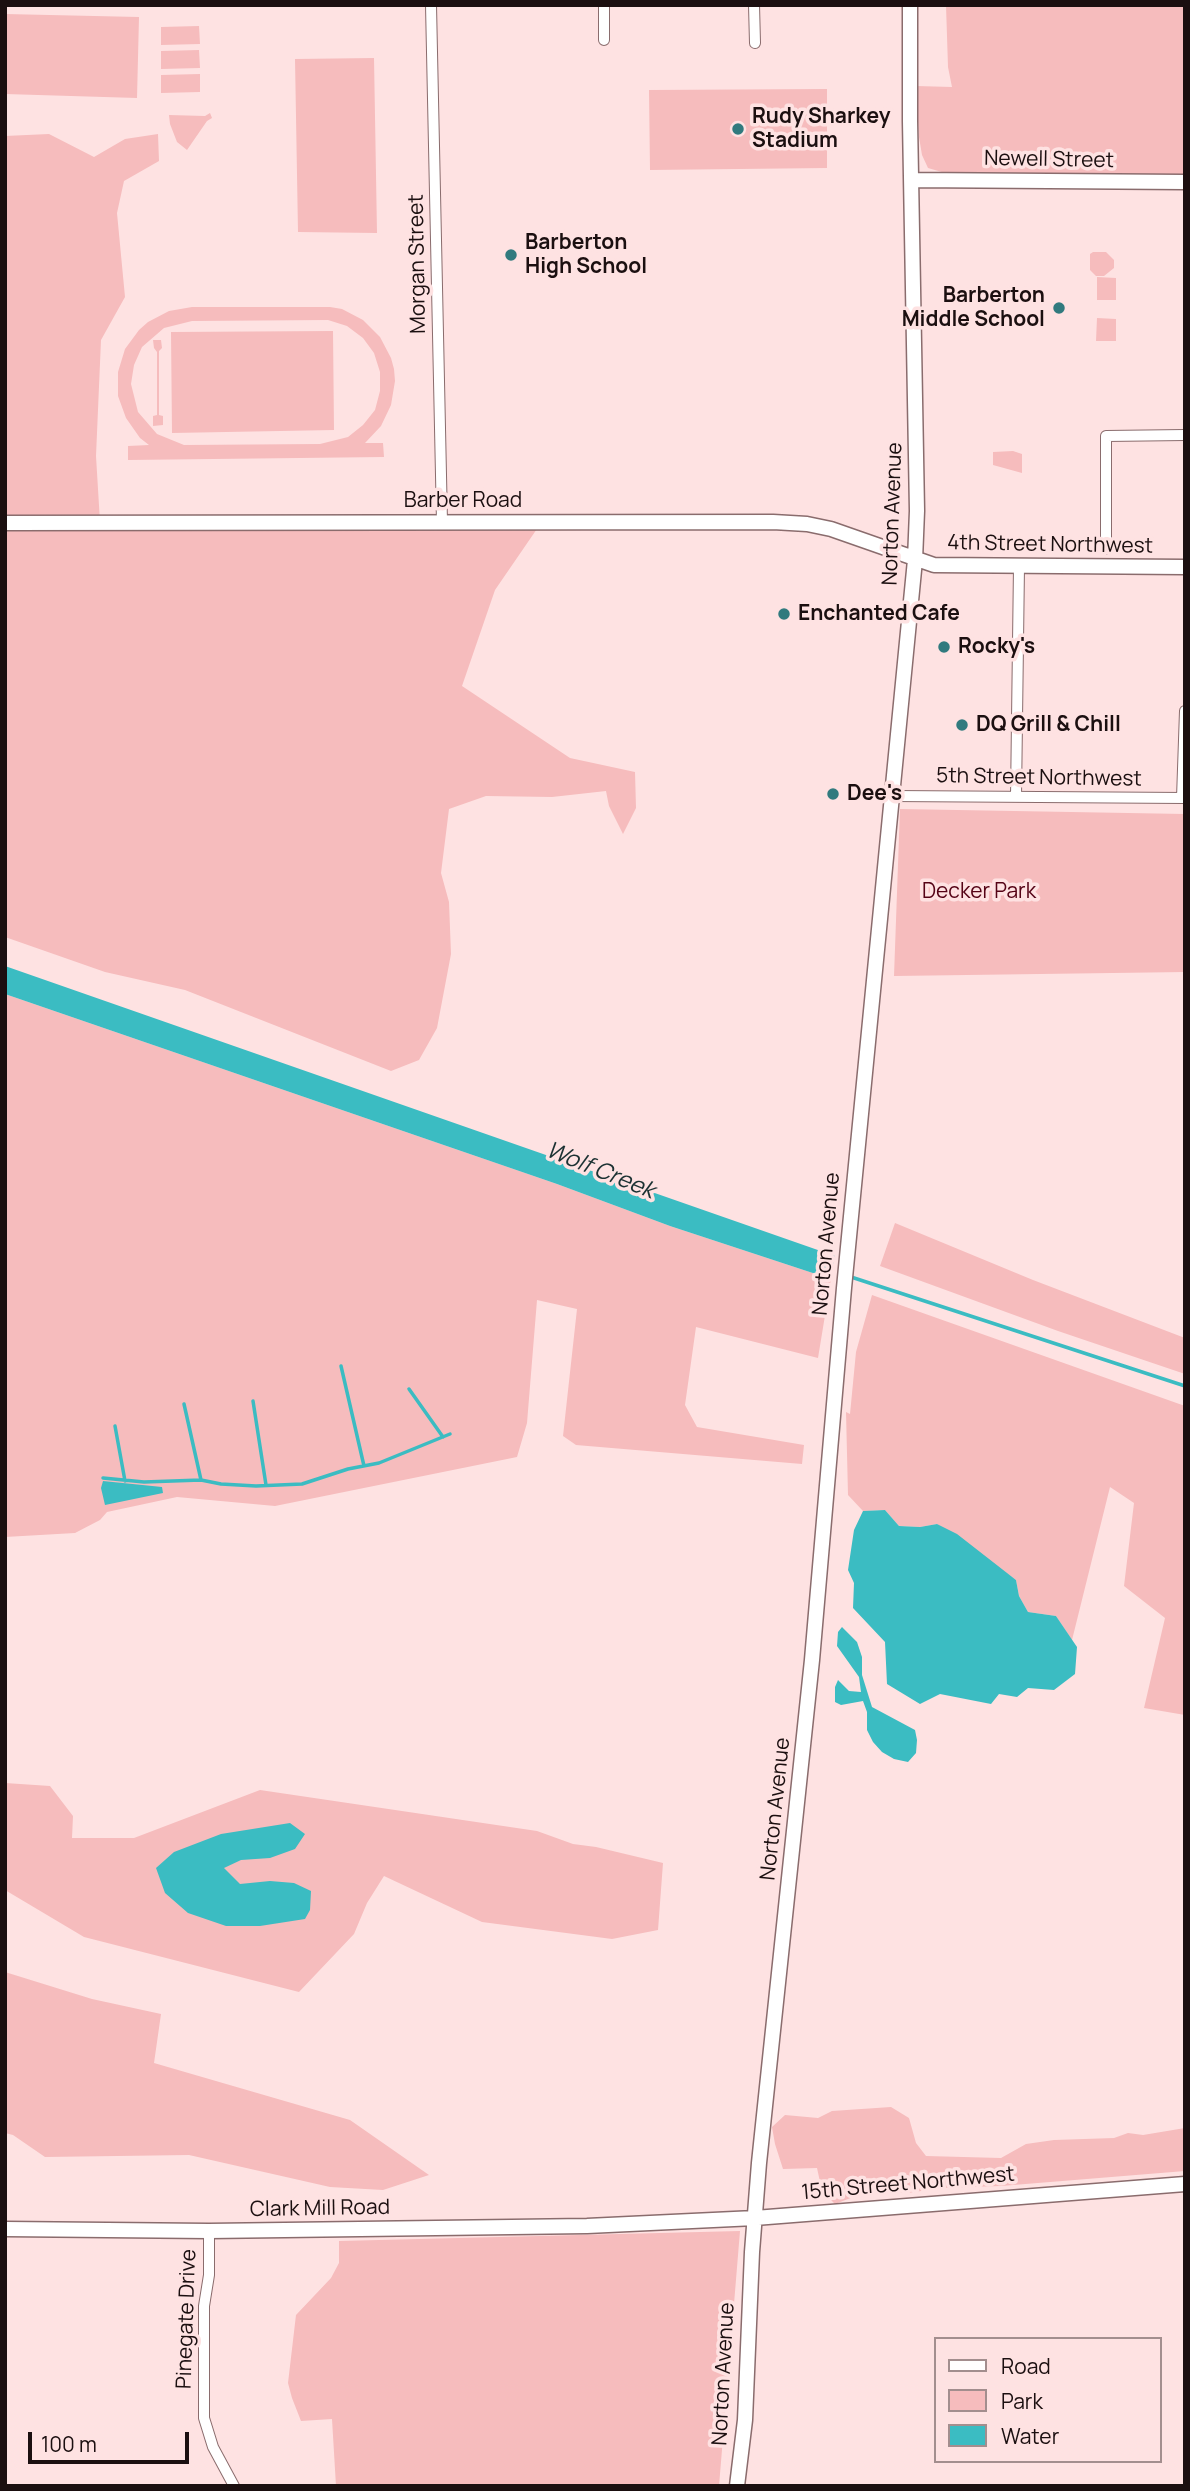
<!DOCTYPE html>
<style>
body{margin:0}
#map{position:relative;width:1190px;height:2491px;overflow:hidden;background:#fee2e2;font-family:Manrope,sans-serif}
canvas{display:block}
.frame{position:absolute;inset:0;border:7px solid #1b0f10;pointer-events:none}
.legend{position:absolute;left:934px;top:2337px;width:228px;height:126px;box-sizing:border-box;background:#fee2e2;border:2px solid #a38e8e;margin:0;padding:9px 12px;list-style:none;font-size:21px;color:#1b0f10}
.legend li{display:flex;align-items:center;gap:14px;height:35px}
.legend b{width:35px;border:2px solid #a38e8e}
.scale{position:absolute;left:28px;top:2432px;width:161px;height:32px;box-sizing:border-box;border:4px solid #1b0f10;border-top:0;padding-left:9px;font-size:21px;line-height:24px;white-space:nowrap;color:#1b0f10;-webkit-text-stroke:5px #fee2e2;paint-order:stroke}
</style>
<div id="map">
<canvas width="1190" height="2491"></canvas>
<div class="frame"></div>
<ul class="legend">
<li><b style="height:9px;background:#fff"></b>Road</li>
<li><b style="height:19px;background:#f6bcbd"></b>Park</li>
<li><b style="height:19px;background:#3bbcc2"></b>Water</li>
</ul>
<div class="scale">100 m</div>
</div>
<script>
const context = document.querySelector('canvas').getContext('2d');
context.lineJoin = 'round';
function fillPath(path, color) {
  context.fillStyle = color;
  context.fill(path, 'evenodd');
}
function shape(rows) {
  const path = new Path2D();
  for (const r of rows) {
    path.moveTo(r[0], r[1]);
    for (let i = 2; i < r.length; i += 2) path.lineTo(r[i], r[i + 1]);
  }
  return path;
}
function trace(path, color, width, dash) {
  context.strokeStyle = color;
  context.lineWidth = width;
  context.lineCap = dash ? 'butt' : 'round';
  context.setLineDash(dash || []);
  context.stroke(path);
}
function write(font, color, halo, rows, align = 'center') {
  context.font = font + ' Manrope,sans-serif';
  context.lineWidth = 7;
  context.setLineDash([]);
  context.textBaseline = 'middle';
  context.strokeStyle = halo;
  context.fillStyle = color;
  for (const [text, x, y, turn = 0] of rows) {
    context.save();
    context.translate(x, y);
    context.rotate((+turn || 0) * Math.PI / 180);
    context.textAlign = isNaN(turn) ? turn : align;
    if (halo) context.strokeText(text, 0, 0);
    context.fillText(text, 0, 0);
    context.restore();
  }
}
const green = shape([
 [946,5,1185,5,1185,176,952,175,928,168,922,155,919,137,916,86,952,87,948,67],
 [5,14,139,17,137,98,5,94],
 [199,26,200,44,161,45,161,27],
 [199,50,200,68,161,69,161,51],
 [374,58,377,233,298,232,295,59],
 [200,74,200,92,161,93,161,75],
 [827,89,827,168,650,170,649,90],
 [210,113,212,118,207,121,187,150,177,142,170,124,169,115,205,116],
 [49,134,94,157,125,139,158,134,159,161,124,181,117,213,125,297,101,340,96,456,100,522,541,523,495,590,462,686,570,758,635,772,636,808,623,834,609,806,606,791,552,797,486,796,449,809,441,873,449,902,451,954,437,1028,419,1060,391,1071,185,990,105,972,5,937,5,136],
 [1093,252,1106,252,1114,260,1114,268,1104,276,1096,276,1090,270,1090,254],
 [1097,277,1116,278,1116,300,1097,300],
 [192,307,330,307,342,309,363,320,380,337,391,358,394,369,395,381,391,405,381,426,365,443,383,443,384,457,128,460,128,446,149,445,140,438,126,418,118,396,118,372,125,349,139,330,148,322,169,311],
 [328,320,347,326,363,338,374,353,380,372,380,391,375,410,363,425,348,437,320,444,184,445,157,434,138,412,131,384,134,365,142,347,164,328,192,321],
 [1097,318,1116,319,1116,341,1096,341],
 [333,331,334,430,172,433,171,332],
 [153,340,161,340,162,348,159,351,159,415,163,416,163,425,153,426,153,416,157,415,157,352,154,348],
 [1013,451,1022,454,1022,473,993,465,993,452],
 [900,809,1185,814,1185,972,894,976],
 [5,994,557,1184,670,1226,831,1279,818,1358,696,1327,685,1405,697,1427,804,1445,802,1464,576,1445,563,1436,577,1309,537,1300,527,1423,517,1457,275,1506,177,1497,107,1512,100,1520,75,1533,5,1537],
 [895,1223,1033,1280,1185,1338,1185,1374,1058,1331,880,1266],
 [872,1295,1185,1406,1185,1715,1144,1708,1165,1618,1124,1586,1134,1503,1110,1487,1072,1640,1056,1616,1028,1612,1019,1596,1016,1580,937,1524,920,1527,899,1526,885,1510,863,1511,848,1495,846,1412,850,1414,856,1352],
 [5,1783,50,1786,73,1816,72,1838,134,1838,260,1790,537,1831,573,1844,596,1847,663,1863,658,1930,612,1939,482,1922,384,1876,367,1903,354,1934,299,1992,84,1937,5,1890],
 [5,1972,92,1999,161,2014,154,2063,350,2120,429,2175,383,2190,330,2187,189,2155,45,2157,13,2135,5,2133],
 [891,2107,909,2118,916,2143,926,2156,1001,2158,1026,2144,1054,2140,1114,2138,1128,2133,1143,2135,1185,2128,1185,2171,1001,2186,940,2188,908,2193,874,2189,835,2204,822,2191,817,2168,783,2169,775,2144,772,2127,785,2115,818,2118,832,2111],
 [740,2231,719,2486,336,2486,332,2419,301,2421,292,2398,288,2383,296,2315,331,2278,339,2263,339,2241]
]);
const water = shape([
 [5,966,835,1256,831,1279,670,1226,557,1184,5,994],
 [103,1481,162,1487,163,1493,105,1505,101,1488],
 [885,1510,899,1526,920,1527,937,1524,957,1534,1016,1580,1019,1596,1028,1612,1056,1616,1077,1647,1075,1674,1054,1690,1028,1688,1017,1697,999,1694,991,1704,940,1694,920,1704,887,1684,885,1642,853,1608,854,1583,848,1570,854,1530,863,1511],
 [842,1627,857,1642,862,1657,862,1675,872,1707,915,1730,917,1740,916,1753,908,1762,894,1759,882,1752,873,1742,867,1730,867,1712,863,1701,841,1705,835,1702,835,1687,838,1680,849,1691,861,1692,859,1677,837,1646,838,1632],
 [290,1823,305,1834,295,1849,270,1858,241,1860,224,1868,240,1884,270,1881,294,1883,311,1891,310,1910,305,1919,260,1926,226,1926,188,1913,165,1893,156,1868,174,1852,221,1834]
]);
const stream = shape([
 [848,1276,1185,1386],
 [341,1366,364,1466],
 [409,1389,443,1437],
 [253,1401,266,1485],
 [184,1404,201,1480],
 [115,1426,125,1481],
 [103,1478,144,1482,201,1480,221,1484,256,1486,302,1484,348,1469,379,1463,450,1434]
]);
const street = shape([
 [431,5,442,522],
 [604,5,604,40],
 [754,5,755,43],
 [1106,549,1106,436,1185,435],
 [893,796,1185,798],
 [1016,797,1019,566],
 [1182,798,1185,711],
 [209,2231,209,2275,204,2306,204,2418,213,2447,234,2486]
]);
const secondary = shape([
 [912,180,1185,182],
 [5,523,773,522,807,524,831,529,934,565,1185,567],
 [5,2229,209,2231,587,2226,755,2218,1185,2184],
 [737,2486,745,2420,752,2252,759,2163,812,1660,844,1288,915,560,917,511,910,121,910,5]
]);
const markers = [
 [738,129,7,"#317a7e"],
 [511,255,7,"#317a7e"],
 [1059,308,7,"#317a7e"],
 [784,614,7,"#317a7e"],
 [944,647,7,"#317a7e"],
 [962,725,7,"#317a7e"],
 [833,794,7,"#317a7e"]
];
const poiNames = [
 ["Rudy Sharkey",752,117],
 ["Stadium",752,141],
 ["Barberton",525,243],
 ["High School",525,267],
 ["Barberton",1045,296,"right"],
 ["Middle School",1045,320,"right"],
 ["Enchanted Cafe",798,614],
 ["Rocky's",958,647],
 ["DQ Grill & Chill",976,725],
 ["Dee's",847,794]
];
const streetNames = [
 ["Newell Street",1049,160,1],
 ["Morgan Street",418,264,-91],
 ["Barber Road",463,501],
 ["Norton Avenue",893,514,-88],
 ["4th Street Northwest",1050,545,1],
 ["5th Street Northwest",1039,778,1],
 ["Norton Avenue",827,1244,-85],
 ["Norton Avenue",776,1809,-84],
 ["15th Street Northwest",908,2184,-5],
 ["Clark Mill Road",320,2209,-1],
 ["Pinegate Drive",187,2319,-88],
 ["Norton Avenue",724,2374,-87]
];
const parkNames = [
 ["Decker Park",979,892]
];
const waterNames = [
 ["Wolf Creek",600,1171,22]
];
fillPath(green, '#f6bcbd');
fillPath(water, '#3bbcc2');
trace(stream, '#3bbcc2', 3.5);
trace(street, '#8a6c6d', 12);
trace(secondary, '#8a6c6d', 17);
trace(street, '#fff', 10);
trace(secondary, '#fff', 14);
for (const [x, y, r, color] of markers) {
  const dot = new Path2D();
  dot.arc(x, y, r, 0, 2 * Math.PI);
  context.fillStyle = color;
  context.fill(dot);
  trace(dot, '#fee2e2', 2.5);
}
write('bold 21px', '#1b0f10', '#fee2e2', poiNames, 'left');
write('21px', '#1b0f10', '#fee2e2', streetNames);
write('21px', '#550316', '#fee2e2', parkNames);
write('italic 23px', '#1b3132', '#fee2e2', waterNames);
</script>
